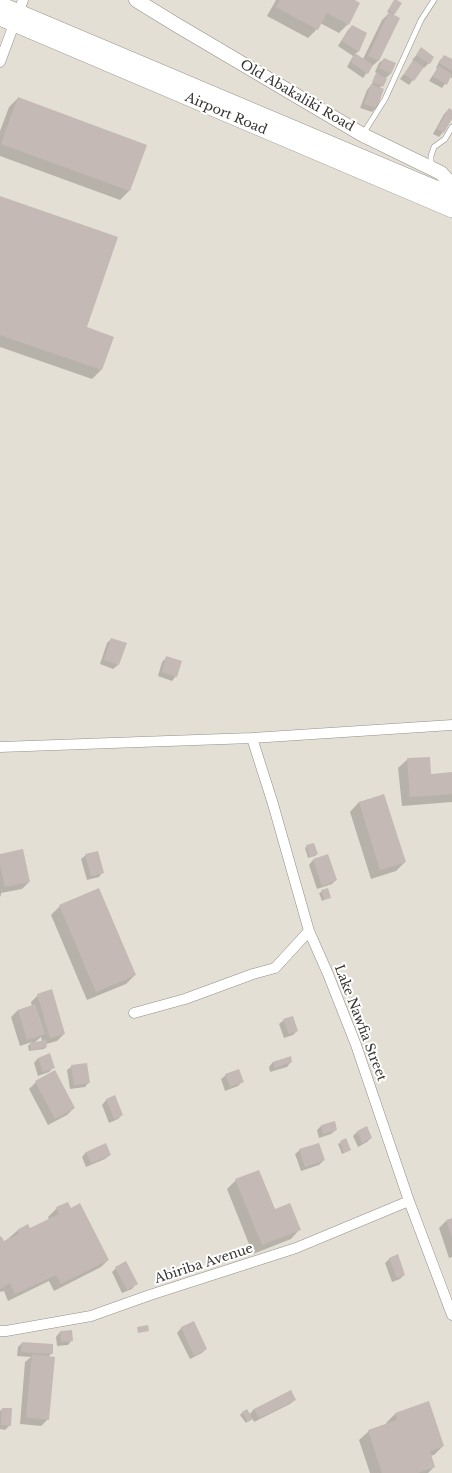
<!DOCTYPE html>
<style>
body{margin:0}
canvas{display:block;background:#e4dfd5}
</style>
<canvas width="452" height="1473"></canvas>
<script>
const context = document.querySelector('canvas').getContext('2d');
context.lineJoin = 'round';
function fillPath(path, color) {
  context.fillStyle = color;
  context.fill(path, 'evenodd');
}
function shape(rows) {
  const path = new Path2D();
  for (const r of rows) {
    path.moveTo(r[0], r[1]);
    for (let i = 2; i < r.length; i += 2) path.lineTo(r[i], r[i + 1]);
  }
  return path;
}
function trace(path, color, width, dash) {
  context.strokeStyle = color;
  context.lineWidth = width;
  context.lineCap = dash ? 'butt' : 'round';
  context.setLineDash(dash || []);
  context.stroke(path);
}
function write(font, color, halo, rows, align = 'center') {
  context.font = font + ' "Libre Baskerville",serif';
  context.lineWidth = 4;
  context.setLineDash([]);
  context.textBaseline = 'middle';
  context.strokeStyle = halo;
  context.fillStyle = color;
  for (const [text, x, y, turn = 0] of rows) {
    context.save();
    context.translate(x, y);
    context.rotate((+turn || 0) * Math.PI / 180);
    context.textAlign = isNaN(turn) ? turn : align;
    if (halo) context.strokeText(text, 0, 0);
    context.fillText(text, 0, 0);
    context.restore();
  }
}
const shadow = shape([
 [276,0,353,0,348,24,339,33,320,23,317,29,308,38,267,16],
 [395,0,395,13,393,15,399,18,378,61,371,67,363,78,347,67,353,56,338,46,348,30,352,26,366,33,358,52,355,54,363,59,382,20,389,13,387,12],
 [422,49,429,63,424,68,423,67,409,85,400,79,414,61,412,60],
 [445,56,452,60,452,78,450,77,442,88,429,81,437,69,436,68,440,60],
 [384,59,391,73,385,79,380,88,383,89,376,108,372,112,360,108,367,90,372,84,375,76,378,74,375,72,379,63],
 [18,98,145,145,129,191,120,200,0,156,0,131,9,107],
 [449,109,452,111,452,117,443,132,439,137,433,134,444,114],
 [0,197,86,328,112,337,101,370,92,379,0,347],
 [111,639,118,665,113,669,100,664,107,643],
 [167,657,176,676,172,681,158,676,162,662],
 [408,759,430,775,452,773,452,802,402,806,398,768],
 [384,795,405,862,396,871,371,879,350,812,359,802],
 [307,846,317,854,315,856,308,858,305,848],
 [0,855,29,882,22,889,1,893,1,895,0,897],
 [86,855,103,872,99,877,87,880,81,859],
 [327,855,336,880,332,884,317,889,309,865,313,860],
 [327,889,330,897,322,901,319,893],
 [60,906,135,975,126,984,87,1000,51,915],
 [38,995,64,1034,57,1041,46,1044,46,1047,44,1049,29,1051,28,1046,32,1042,20,1046,11,1017,18,1010,32,1006,31,1002],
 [41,1037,42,1042,34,1043],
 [284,1020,297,1031,293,1035,284,1038,279,1024],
 [290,1057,291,1062,287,1067,270,1072,269,1067,273,1062],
 [38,1058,54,1067,49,1072,38,1076,34,1063],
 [72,1066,89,1082,85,1087,70,1089,67,1070],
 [55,1072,74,1108,67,1115,48,1125,29,1089,36,1082],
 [226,1075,242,1082,238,1086,225,1091,221,1079],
 [115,1097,122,1115,118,1119,109,1123,102,1105,106,1100],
 [334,1122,336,1130,331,1134,319,1138,317,1130,321,1126],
 [366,1128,371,1138,367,1142,358,1147,353,1136,357,1132],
 [346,1140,350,1150,342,1154,338,1144],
 [300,1150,324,1160,319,1165,301,1171,295,1154],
 [86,1152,110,1155,105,1159,86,1167,82,1157],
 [236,1180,274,1210,300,1229,291,1239,253,1254,227,1189],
 [57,1208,108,1260,101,1267,54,1291,49,1281,8,1301,4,1291,0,1292,0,1238,3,1243,17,1231,28,1226,30,1230,49,1220,48,1217],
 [452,1219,452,1257,449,1258,439,1228,446,1221],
 [390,1258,404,1275,400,1279,392,1282,385,1263],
 [116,1268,136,1284,132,1289,122,1293,112,1272],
 [193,1322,206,1349,202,1353,190,1359,177,1333,181,1328],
 [60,1332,72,1340,68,1345,57,1346,56,1337],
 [22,1343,52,1353,48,1357,48,1419,41,1426,20,1424,25,1362,31,1357,17,1356,18,1347],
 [295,1400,290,1404,254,1422,252,1418,246,1423,240,1415,242,1413,249,1415,254,1409],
 [428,1403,443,1446,434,1455,430,1456,434,1467,428,1473,370,1473,359,1440,369,1431,387,1425,386,1423,395,1414],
 [2,1409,10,1425,5,1430,0,1429,0,1411]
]);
const building = shape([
 [280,0,355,0,360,3,349,25,327,13,318,30,276,7],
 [394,0,397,0,402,3,395,14,388,10],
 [389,12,400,18,379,61,368,56],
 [352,25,367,33,359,52,342,41],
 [421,47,434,57,430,64,416,55],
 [355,53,373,65,368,74,351,62],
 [444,55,452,59,452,71,439,63],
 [384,58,396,63,391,74,379,68],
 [413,60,424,67,414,81,404,74],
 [439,66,452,74,447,85,433,76],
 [376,73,387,79,383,87,372,82],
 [371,84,384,89,377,108,364,104],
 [18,97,147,145,130,191,1,144],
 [449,108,452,110,452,119,444,133,437,129],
 [0,196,118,237,87,327,114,337,102,370,0,335],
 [111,638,127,643,119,665,104,660],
 [166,656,182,661,177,677,162,672],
 [430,757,431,774,452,772,452,794,410,797,407,758],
 [384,794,406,862,380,870,359,802],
 [314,843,318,854,310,857,306,845],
 [23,849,30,882,5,887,0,864,0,854],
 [98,851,104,873,91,876,85,854],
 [328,854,337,880,322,886,313,859],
 [99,888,136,975,96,992,59,905],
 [328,888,331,898,324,900,321,890],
 [52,989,65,1034,50,1038,37,994],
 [35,1004,45,1034,27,1040,18,1010],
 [293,1016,298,1031,289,1034,283,1019],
 [46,1040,47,1047,31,1050,30,1043],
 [50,1053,55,1068,43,1072,38,1058],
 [291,1056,292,1062,275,1068,273,1062],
 [87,1063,90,1083,74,1085,71,1065],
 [239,1069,244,1082,230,1087,225,1074],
 [55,1070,75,1108,55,1119,35,1081],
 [115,1095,123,1115,114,1119,106,1099],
 [335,1121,337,1130,323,1134,321,1125],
 [367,1126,372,1138,362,1143,357,1131],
 [346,1138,351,1150,344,1153,340,1141],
 [106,1143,111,1155,91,1163,86,1152],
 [319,1143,325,1160,305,1167,299,1149],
 [259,1170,275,1209,290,1203,301,1230,262,1245,235,1179],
 [68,1202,71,1208,80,1203,109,1260,61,1284,56,1275,15,1294,10,1283,0,1289,0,1237,1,1236,4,1241,19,1234,17,1230,28,1224,30,1228,59,1214,56,1207],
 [452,1218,452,1238,446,1220],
 [398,1254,405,1275,397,1278,389,1258],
 [126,1261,138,1284,127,1290,115,1267],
 [194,1321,207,1349,194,1356,181,1327],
 [148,1325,149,1331,138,1333,137,1327],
 [72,1330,73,1341,61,1342,60,1331],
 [22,1342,53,1344,53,1354,21,1352],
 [32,1354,55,1357,49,1420,26,1417],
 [291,1390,296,1400,259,1418,254,1409],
 [429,1401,444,1446,430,1451,435,1467,418,1473,382,1473,368,1430,397,1420,395,1413],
 [2,1408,12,1408,11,1426,1,1425],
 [247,1409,253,1419,248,1422,242,1412]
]);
const service = shape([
 [363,134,385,99,421,20,434,0],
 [431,165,431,156,434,147,445,139,452,127]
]);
const minor = shape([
 [0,62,23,0],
 [252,738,273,804,309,931,328,974,356,1045,409,1201,452,1315],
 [0,747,252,738,452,725],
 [134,1013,185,999,253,974,275,968,309,931],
 [0,1331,6,1331,91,1316,150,1295,296,1248,409,1201]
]);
const secondary = shape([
 [136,0,175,24,363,135,441,173,451,184,448,194,442,203]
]);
const primary = shape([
 [0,4,452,195],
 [0,18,452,210]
]);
const streetNames = [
 ["Old Abakaliki Road",297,96,30],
 ["Airport Road",226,114,23],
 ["Lake Nawfia Street",360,1023,69],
 ["Abiriba Avenue",204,1264,-18]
];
fillPath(shadow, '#0003');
fillPath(building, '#c4b9b5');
trace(service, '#948f86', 6);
trace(minor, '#948f86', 11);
trace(secondary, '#948f86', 15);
trace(primary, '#948f86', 16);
trace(service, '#fff', 5);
trace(minor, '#fff', 10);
trace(secondary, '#fff', 14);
trace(primary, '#fff', 15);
write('13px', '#373531', '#fff', streetNames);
</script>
